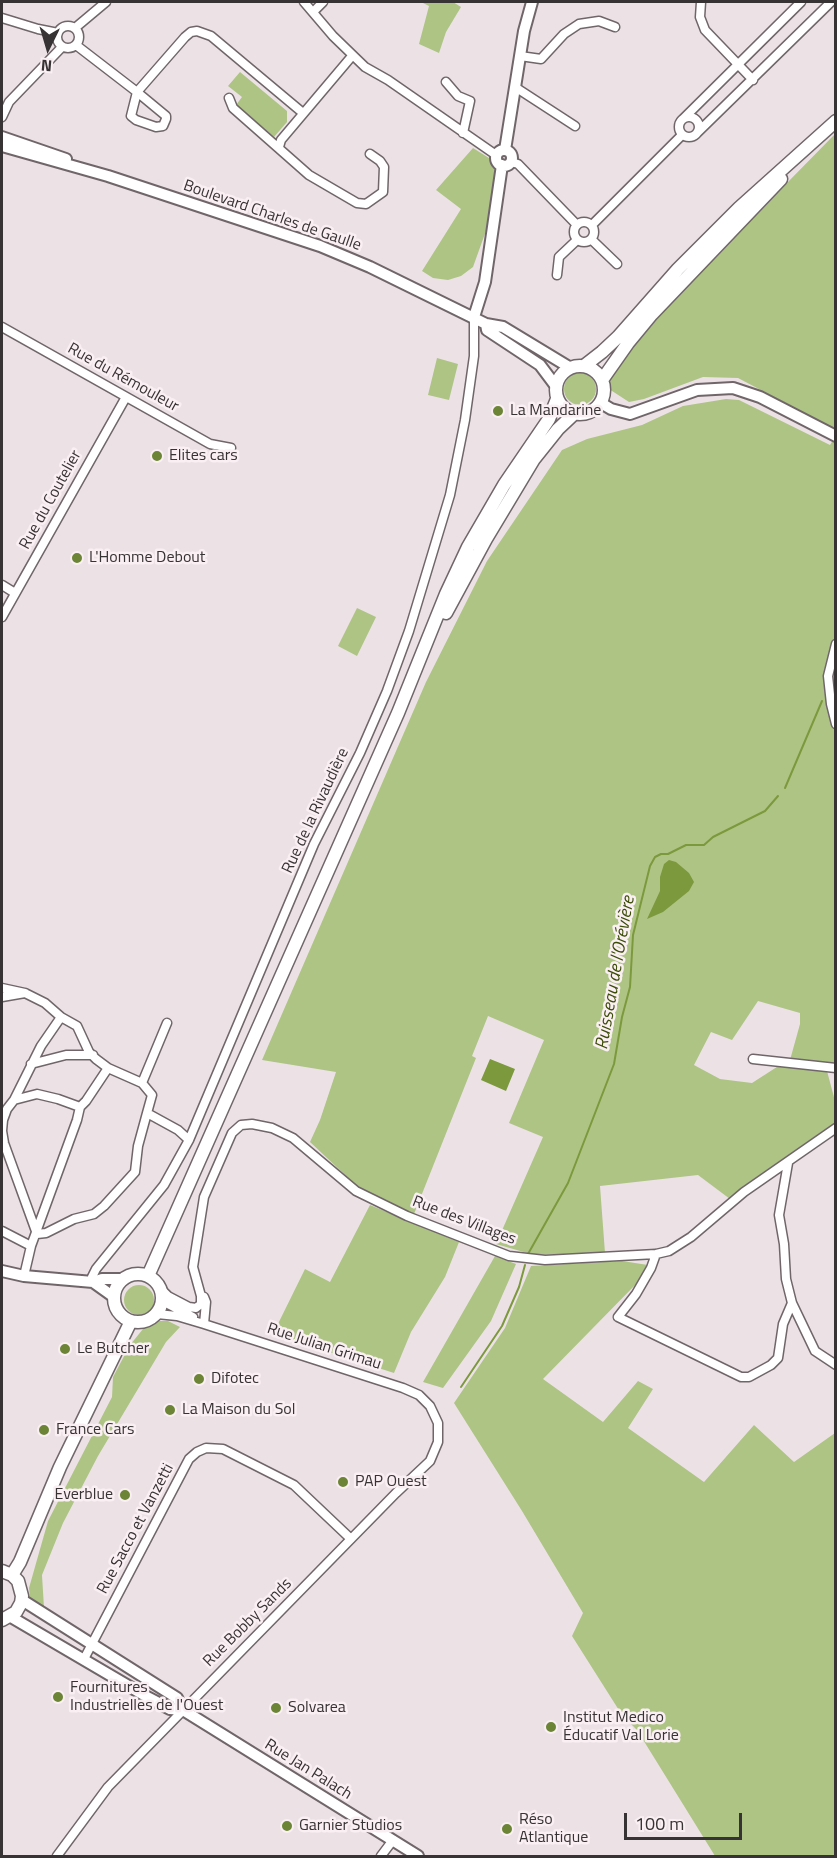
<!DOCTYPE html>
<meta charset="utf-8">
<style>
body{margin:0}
#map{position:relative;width:837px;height:1858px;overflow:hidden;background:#ece2e6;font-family:"Titillium Web",sans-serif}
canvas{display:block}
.frame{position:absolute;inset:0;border:3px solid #373334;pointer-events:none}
.north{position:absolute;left:18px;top:18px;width:60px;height:60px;-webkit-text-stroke:4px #faeff3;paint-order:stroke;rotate:185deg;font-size:16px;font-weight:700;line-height:24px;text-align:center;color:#373334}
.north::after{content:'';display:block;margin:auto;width:21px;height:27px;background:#373334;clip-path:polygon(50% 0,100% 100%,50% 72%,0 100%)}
.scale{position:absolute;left:624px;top:1813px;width:118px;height:27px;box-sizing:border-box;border:3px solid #373334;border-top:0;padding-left:8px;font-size:18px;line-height:21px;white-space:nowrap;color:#373334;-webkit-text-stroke:4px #faeff3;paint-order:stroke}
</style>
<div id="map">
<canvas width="837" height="1858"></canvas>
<div class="frame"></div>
<div class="north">N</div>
<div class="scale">100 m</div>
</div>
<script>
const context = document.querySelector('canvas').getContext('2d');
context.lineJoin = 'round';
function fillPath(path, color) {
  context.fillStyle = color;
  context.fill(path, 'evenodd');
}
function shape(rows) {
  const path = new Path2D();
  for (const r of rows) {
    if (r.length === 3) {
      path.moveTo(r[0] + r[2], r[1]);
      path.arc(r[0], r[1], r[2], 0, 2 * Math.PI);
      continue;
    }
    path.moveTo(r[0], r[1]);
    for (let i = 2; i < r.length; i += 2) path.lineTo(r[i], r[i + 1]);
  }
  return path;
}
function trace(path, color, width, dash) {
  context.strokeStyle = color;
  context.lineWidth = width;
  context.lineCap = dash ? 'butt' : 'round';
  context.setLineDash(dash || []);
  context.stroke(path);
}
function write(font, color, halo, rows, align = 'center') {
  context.font = font + ' "Titillium Web",sans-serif';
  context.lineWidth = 5;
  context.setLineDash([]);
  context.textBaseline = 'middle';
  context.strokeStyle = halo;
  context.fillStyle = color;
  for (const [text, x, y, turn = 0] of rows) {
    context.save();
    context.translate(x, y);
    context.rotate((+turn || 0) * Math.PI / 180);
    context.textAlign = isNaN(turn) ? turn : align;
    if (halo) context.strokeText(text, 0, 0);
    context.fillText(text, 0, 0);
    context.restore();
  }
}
const green = shape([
 [421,2,453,2,461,7,446,32,439,53,419,44,429,6],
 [240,72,287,111,287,122,274,137,236,105,242,97,228,86],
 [835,134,835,429,738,378,703,377,644,399,629,402,609,389,609,380,616,367,684,288],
 [473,148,489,158,495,170,487,228,473,267,461,276,448,280,433,278,422,271,461,209,436,190],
 [437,358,458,364,449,400,428,395],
 [580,389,16],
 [726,399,739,400,830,445,835,437,835,1065,790,1060,800,1024,800,1013,758,1001,732,1040,711,1032,694,1065,720,1079,752,1083,780,1065,827,1071,835,1101,835,1123,730,1199,698,1175,600,1186,605,1253,534,1255,496,1244,543,1137,509,1123,544,1040,488,1016,472,1056,476,1058,414,1214,358,1187,310,1142,320,1120,336,1072,262,1060,426,682,487,561,562,450,587,439,642,425,683,406],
 [357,608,376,617,357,656,338,646],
 [370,1205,459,1242,445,1277,411,1332,394,1373,273,1334,305,1269,330,1282],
 [495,1256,516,1264,491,1321,443,1388,423,1382],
 [622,1261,648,1265,640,1280,543,1379,603,1422,638,1381,653,1389,628,1428,704,1482,754,1425,794,1462,835,1433,835,1856,715,1856,637,1730,622,1715,572,1636,583,1613,522,1511,454,1403,505,1328,531,1266],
 [139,1300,15],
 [159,1321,168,1321,180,1327,166,1342,98,1456,63,1523,42,1575,44,1608,30,1599,29,1588,48,1521,112,1397,113,1377,130,1345,143,1329]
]);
const water = shape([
 [669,860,676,862,689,873,694,882,689,891,663,912,647,919,660,891,660,877,664,864],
 [490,1059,515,1069,506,1091,481,1080]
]);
const stream = shape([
 [785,788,822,701],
 [528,1254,568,1183,614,1064,622,1017,630,987,633,935,650,866,655,857,661,854,668,854,686,845,704,845,713,837,765,811,778,796],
 [461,1387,502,1326,519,1287,525,1265]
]);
const minor = shape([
 [304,2,333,36,365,67,388,80,496,155],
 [701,2,700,17,705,30,753,80],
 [313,12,323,2],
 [2,18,38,29,58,33],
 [68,37,11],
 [75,28,106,2],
 [76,45,137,92,166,116,166,119,163,126,156,127,136,120,131,116,137,92,185,37,191,32,197,31,211,36,303,113],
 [520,56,541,59,564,34,579,24,599,21,615,27],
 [446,82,458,96,470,101,463,133],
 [515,87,575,126],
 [229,98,233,108,309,175,357,203,366,204,383,192,384,167,380,161,370,154],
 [689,127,10],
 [2,117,9,102,62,47],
 [683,119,801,2],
 [697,133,831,2],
 [279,147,281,140,352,56],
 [511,162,518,164,577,225],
 [584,232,10],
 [592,225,682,135],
 [592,240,617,264],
 [557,275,559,257,577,240],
 [2,327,210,444,231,448],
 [2,585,15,593],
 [2,617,126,397],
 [836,644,828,676,831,704,836,724],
 [2,988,25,993,45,1003,61,1017],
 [2,997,25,993],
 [753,1059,836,1068],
 [31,1064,66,1055,93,1055],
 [142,1083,167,1023],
 [14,1100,41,1046,61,1017,77,1026,89,1052,96,1059,108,1068,142,1083,152,1095,147,1113,178,1130,189,1140],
 [80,1107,58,1099,37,1094,14,1100,7,1109,3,1120,2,1131,4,1143,37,1234,46,1233,74,1219,94,1214,104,1206,135,1172,138,1146,147,1113],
 [788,1163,779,1215,784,1244,786,1279,792,1303,815,1351,836,1365],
 [2,1231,31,1246,24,1276],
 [31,1246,77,1120,80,1107,86,1101,108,1068],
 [656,1254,651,1268,636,1294,618,1317,741,1377,749,1377,771,1365,778,1358,783,1324,792,1303],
 [93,1282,92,1277,96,1269,164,1185,189,1140,314,844,360,753,387,691,409,631,450,495,465,420,474,356,474,317],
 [161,1289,168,1296,189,1307,196,1308,201,1304,201,1296,193,1267,204,1197,232,1133,241,1125,252,1124,272,1128,293,1138,356,1191,407,1216,509,1256,545,1260,656,1254,669,1251,691,1237,744,1192,836,1128],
 [162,1301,193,1317],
 [204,1324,206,1302,204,1297],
 [84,1659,189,1459,197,1452,206,1448,223,1449,294,1485,351,1539],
 [57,1856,108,1787,396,1493,430,1461,438,1442,438,1423,430,1406,419,1395,403,1388,204,1324,177,1316,157,1314],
 [381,1856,393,1840]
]);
const tertiary = shape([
 [2,137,66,159],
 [2,146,108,176,320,246,370,267,486,324,503,327,569,367],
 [505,150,524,31,532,2],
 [504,158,8],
 [474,317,485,282,502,165],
 [486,324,487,330,540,365,555,385],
 [601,403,611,409,630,414,697,390,733,388,760,397,836,436],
 [2,1271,24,1276,93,1282,114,1297],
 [93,1282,102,1279,124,1279],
 [22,1600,177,1698,183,1710],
 [11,1617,149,1698,170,1709,183,1710,418,1856]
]);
const secondary = shape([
 [580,390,24],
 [584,366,602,352,618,337,678,269,739,208,836,121],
 [602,380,628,343,652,314,781,179],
 [446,613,486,539,534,459,558,429,575,413],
 [138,1298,24],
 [148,1276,398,713,446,594,468,547,504,485,549,419,557,399],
 [2,1571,12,1575,18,1581,22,1596,21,1603,16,1612,2,1620],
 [12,1575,20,1562,60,1467,131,1321]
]);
const markers = [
 [498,411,6,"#6c8436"],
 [157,456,6,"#6c8436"],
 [77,558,6,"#6c8436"],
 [65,1349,6,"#6c8436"],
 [199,1379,6,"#6c8436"],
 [170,1410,6,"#6c8436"],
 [44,1430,6,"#6c8436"],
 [343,1482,6,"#6c8436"],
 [125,1495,6,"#6c8436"],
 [58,1697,6,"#6c8436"],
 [276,1708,6,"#6c8436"],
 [551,1727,6,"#6c8436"],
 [287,1826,6,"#6c8436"],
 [507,1829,6,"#6c8436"]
];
const streetNames = [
 ["Boulevard Charles de Gaulle",272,216,19],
 ["Rue du Rémouleur",123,378,29],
 ["Rue du Coutelier",51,500,-61],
 ["Rue de la Rivaudière",316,811,-65],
 ["Rue des Villages",464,1221,21],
 ["Rue Julian Grimau",324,1347,18],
 ["Rue Sacco et Vanzetti",136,1529,-62],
 ["Rue Bobby Sands",248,1623,-45],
 ["Rue Jan Palach",308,1770,32]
];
const poiNames = [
 ["La Mandarine",510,411],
 ["Elites cars",169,456],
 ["L'Homme Debout",89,558],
 ["Le Butcher",77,1349],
 ["Difotec",211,1379],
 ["La Maison du Sol",182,1410],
 ["France Cars",56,1430],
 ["PAP Ouest",355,1482],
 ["Everblue",113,1495,"right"],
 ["Fournitures",70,1688],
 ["Industrielles de l'Ouest",70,1706],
 ["Solvarea",288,1708],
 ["Institut Medico",563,1718],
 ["Éducatif Val Lorie",563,1736],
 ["Réso",519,1820],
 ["Atlantique",519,1838],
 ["Garnier Studios",299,1826]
];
const waterNames = [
 ["Ruisseau de l'Orévière",616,973,-80]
];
fillPath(green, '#aec484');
fillPath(water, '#7d993d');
trace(stream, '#7d993d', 2);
trace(minor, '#70666a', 11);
trace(tertiary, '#70666a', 14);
trace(secondary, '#70666a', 15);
trace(minor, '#fff', 8);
trace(tertiary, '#fff', 10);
trace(secondary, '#fff', 12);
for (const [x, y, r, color] of markers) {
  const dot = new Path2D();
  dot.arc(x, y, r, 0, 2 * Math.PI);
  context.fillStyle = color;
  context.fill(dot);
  trace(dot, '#faeff3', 2);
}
write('16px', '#373334', '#faeff3', streetNames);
write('16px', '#373334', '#faeff3', poiNames, 'left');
write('italic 18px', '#3b4c06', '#faeff3', waterNames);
</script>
